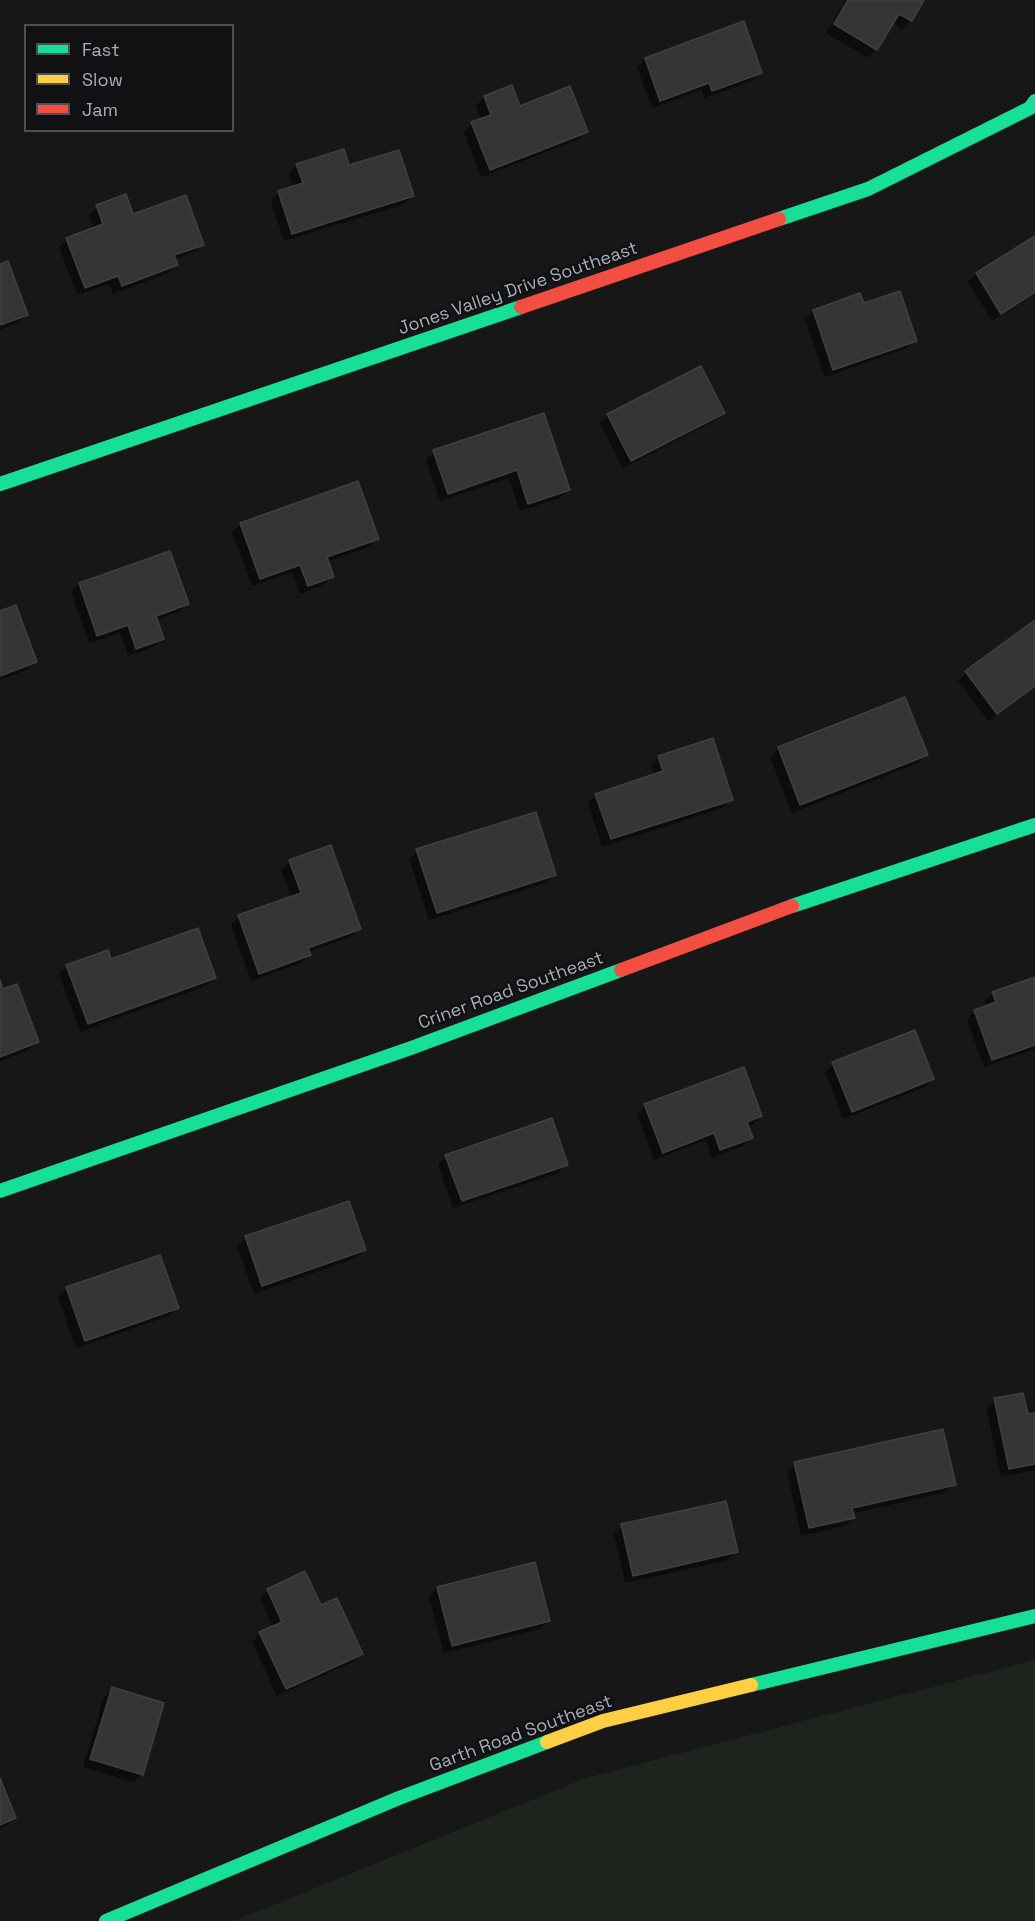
<!DOCTYPE html>
<style>
body{margin:0}
#map{position:relative;width:1035px;height:1921px;overflow:hidden;background:#171717;font-family:"Space Grotesk",sans-serif}
canvas{display:block}
.legend{position:absolute;left:24px;top:24px;width:210px;height:108px;box-sizing:border-box;background:#111113;border:2px solid #4d4f55;margin:0;padding:8px 10px;list-style:none;font-size:18px;color:#a8adb8}
.legend li{display:flex;align-items:center;gap:12px;height:30px}
.legend b{width:30px;border:2px solid #4d4f55}
</style>
<div id="map">
<canvas width="1035" height="1921"></canvas>
<ul class="legend">
<li><b style="height:8px;background:#16e098"></b>Fast</li>
<li><b style="height:8px;background:#ffcf43"></b>Slow</li>
<li><b style="height:8px;background:#f24e42"></b>Jam</li>
</ul>
</div>
<script>
const context = document.querySelector('canvas').getContext('2d');
context.lineJoin = 'round';
function fillPath(path, color) {
  context.fillStyle = color;
  context.fill(path, 'evenodd');
}
function shape(rows) {
  const path = new Path2D();
  for (const r of rows) {
    path.moveTo(r[0], r[1]);
    for (let i = 2; i < r.length; i += 2) path.lineTo(r[i], r[i + 1]);
  }
  return path;
}
function trace(path, color, width, dash) {
  context.strokeStyle = color;
  context.lineWidth = width;
  context.lineCap = dash ? 'butt' : 'round';
  context.setLineDash(dash || []);
  context.stroke(path);
}
function write(font, color, halo, rows, align = 'center') {
  context.font = font + ' "Space Grotesk",sans-serif';
  context.lineWidth = 5;
  context.setLineDash([]);
  context.textBaseline = 'middle';
  context.strokeStyle = halo;
  context.fillStyle = color;
  for (const [text, x, y, turn = 0] of rows) {
    context.save();
    context.translate(x, y);
    context.rotate((+turn || 0) * Math.PI / 180);
    context.textAlign = isNaN(turn) ? turn : align;
    if (halo) context.strokeText(text, 0, 0);
    context.fillText(text, 0, 0);
    context.restore();
  }
}
const green = shape([
 [1035,1660,1035,1921,234,1921,586,1778]
]);
const shadow = shape([
 [846,0,923,0,910,20,902,29,892,22,876,49,868,58,826,33],
 [646,59,761,72,752,81,704,98,701,90,652,108,637,67],
 [511,87,519,107,586,131,578,140,481,177,464,132,472,124,482,120,476,106,484,97],
 [297,165,348,167,412,196,404,204,284,241,271,201,279,192,294,188,289,173],
 [97,207,132,216,203,244,194,252,174,260,176,265,168,273,113,294,109,284,77,295,59,247,67,239,94,229,89,215],
 [1035,238,1035,294,992,321,968,282,977,274],
 [0,265,26,315,18,323,0,330],
 [860,295,863,305,915,340,907,348,825,377,805,319,813,311],
 [723,413,715,421,623,468,600,423,608,415],
 [543,415,569,490,560,498,520,511,509,478,440,501,426,460,434,452],
 [241,524,377,539,369,547,327,562,332,577,324,585,300,594,292,572,252,586,232,532],
 [79,584,187,604,179,612,155,620,162,639,154,647,128,656,120,633,89,643,71,592],
 [0,612,35,662,27,670,0,680],
 [1035,622,1035,687,988,721,958,681,966,673],
 [779,748,926,755,918,763,792,813,770,757],
 [659,757,731,799,723,808,602,847,588,803,596,795,654,776,651,765],
 [417,851,554,875,546,883,429,920,409,859],
 [290,862,359,929,351,937,308,952,309,955,301,963,251,981,231,925,239,916,292,898,281,870],
 [110,961,214,978,206,986,80,1032,59,974,67,966],
 [1035,979,1035,1049,984,1067,967,1020,975,1011,987,1007,984,1002,993,993],
 [0,984,3,991,38,1042,29,1050,0,1061],
 [833,1064,933,1079,925,1087,843,1119,825,1072],
 [645,1106,761,1116,753,1124,746,1126,751,1138,743,1146,712,1158,706,1140,654,1160,637,1114],
 [446,1156,567,1164,558,1173,453,1208,438,1164],
 [246,1238,365,1250,356,1258,254,1294,237,1246],
 [159,1257,177,1307,169,1316,76,1348,58,1297,66,1289],
 [994,1400,1027,1416,1035,1415,1035,1470,1001,1477,986,1408],
 [795,1463,954,1484,946,1492,852,1514,853,1518,845,1526,801,1536,787,1472],
 [622,1526,736,1551,728,1560,625,1583,614,1534],
 [437,1588,549,1620,540,1629,444,1653,429,1596],
 [268,1590,320,1607,362,1654,353,1662,277,1696,252,1642,260,1634,273,1628,260,1598],
 [112,1689,141,1774,133,1782,83,1767,104,1697],
 [0,1782,14,1818,6,1826,0,1829]
]);
const building = shape([
 [848,0,924,0,912,21,899,14,877,50,834,24,848,0],
 [744,21,762,73,712,91,709,83,660,101,645,58,744,21],
 [512,85,520,106,570,86,588,132,490,170,471,122,491,115,484,96,512,85],
 [344,149,349,165,399,150,414,196,292,234,278,191,303,183,296,164,344,149],
 [126,194,133,214,186,195,204,245,174,255,178,265,122,286,118,276,85,288,66,238,103,224,96,205,126,194],
 [1035,236,1035,292,1001,314,976,273,1035,236],
 [8,261,28,315,0,325,0,264,8,261],
 [900,291,917,341,833,370,813,310,860,293,864,303,900,291],
 [701,366,725,413,631,461,607,414,701,366],
 [544,413,570,490,528,504,517,470,448,494,433,450,544,413],
 [358,481,379,539,327,557,334,577,308,586,300,565,260,579,240,523,358,481],
 [170,551,189,604,156,616,164,639,136,649,128,625,97,636,79,583,170,551],
 [16,605,37,662,0,676,0,611,16,605],
 [1035,620,1035,686,997,714,965,671,1035,620],
 [905,697,928,755,800,805,778,747,905,697],
 [713,738,733,800,611,839,595,794,663,771,658,756,713,738],
 [536,812,556,875,437,913,416,849,536,812],
 [331,845,361,929,308,948,311,955,259,974,238,915,301,893,289,860,331,845],
 [198,928,216,978,88,1024,66,965,108,950,111,959,198,928],
 [1035,977,1035,1045,992,1060,974,1010,996,1002,992,992,1035,977],
 [0,980,3,989,17,984,39,1042,0,1057,0,980],
 [915,1030,934,1079,852,1112,832,1062,915,1030],
 [744,1067,762,1116,747,1122,753,1138,720,1150,714,1133,663,1153,644,1104,744,1067],
 [552,1118,568,1165,462,1201,445,1155,552,1118],
 [349,1201,366,1250,262,1286,245,1236,349,1201],
 [160,1255,179,1308,85,1341,66,1287,160,1255],
 [1023,1393,1028,1414,1035,1413,1035,1464,1009,1469,994,1398,1023,1393],
 [943,1429,956,1485,852,1508,855,1518,809,1528,794,1462,943,1429],
 [726,1501,738,1552,633,1576,621,1524,726,1501],
 [535,1562,550,1621,452,1646,437,1587,535,1562],
 [305,1571,321,1605,337,1598,363,1654,286,1689,259,1632,282,1622,267,1589,305,1571],
 [112,1687,164,1703,143,1775,90,1759,112,1687],
 [0,1778,16,1818,0,1825,0,1778]
]);
const fast = shape([
 [779,219,868,189,1030,108,1035,101],
 [0,484,521,307],
 [792,906,1035,825],
 [0,1191,411,1048,621,970],
 [751,1685,1035,1616],
 [106,1921,399,1798,547,1742]
]);
const slow = shape([
 [547,1742,603,1721,751,1685]
]);
const jam = shape([
 [521,307,779,219],
 [621,970,792,906]
]);
const streetNames = [
 ["Jones Valley Drive Southeast",518,289,-19],
 ["Criner Road Southeast",511,991,-20],
 ["Garth Road Southeast",521,1734,-20]
];
fillPath(green, '#1d241e');
fillPath(shadow, '#0007');
fillPath(building, '#353536');
trace(building, '#3f4043', 1.5);
trace(fast, '#16e098', 14);
trace(slow, '#ffcf43', 14);
trace(jam, '#f24e42', 14);
write('18px', '#a8adb8', '#111113', streetNames);
</script>
